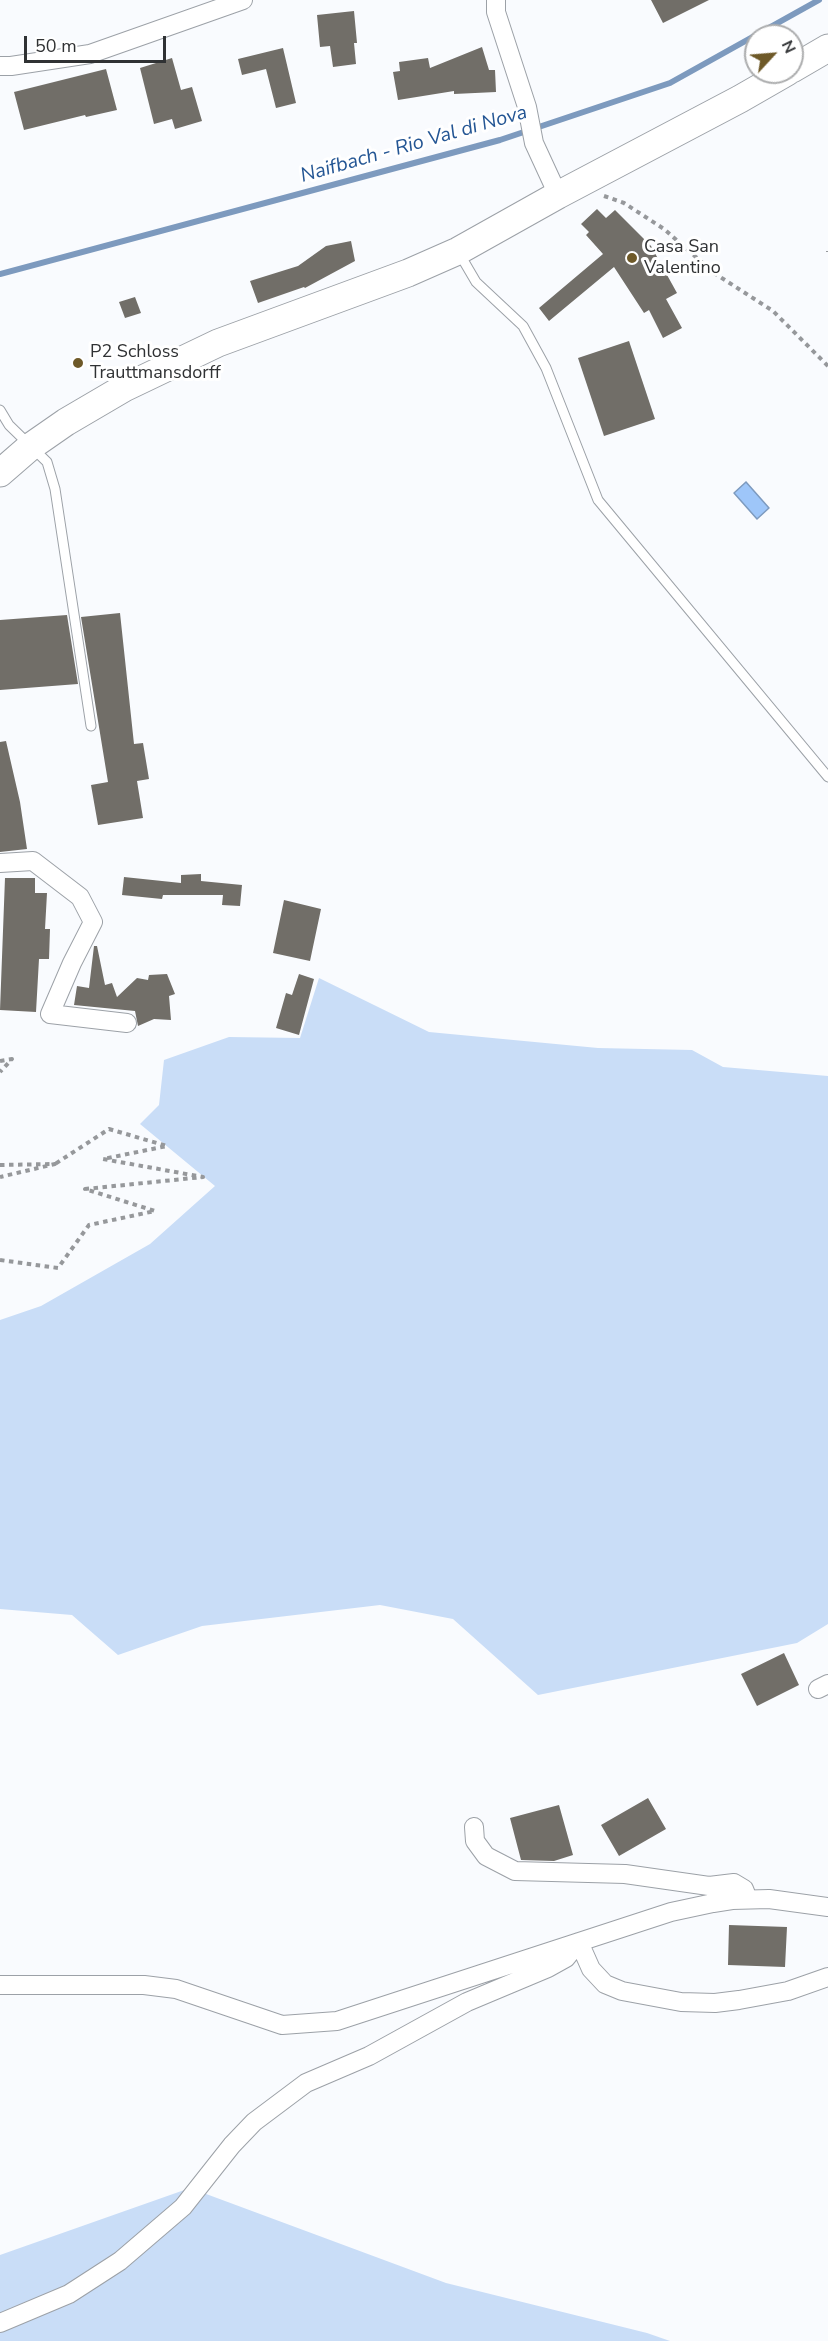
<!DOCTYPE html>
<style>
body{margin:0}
#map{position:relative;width:828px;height:2341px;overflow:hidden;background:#f9fbfe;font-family:"Nunito Sans",sans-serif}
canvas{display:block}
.north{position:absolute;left:744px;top:24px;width:60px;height:60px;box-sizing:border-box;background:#fff;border:2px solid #acadae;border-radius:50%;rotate:64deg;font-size:16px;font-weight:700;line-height:24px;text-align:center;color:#303234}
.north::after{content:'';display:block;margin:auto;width:21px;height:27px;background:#6e5928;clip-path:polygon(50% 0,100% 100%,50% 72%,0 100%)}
.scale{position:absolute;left:24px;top:36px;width:142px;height:27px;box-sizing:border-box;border:3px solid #303234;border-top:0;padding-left:8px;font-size:18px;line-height:21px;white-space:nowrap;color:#303234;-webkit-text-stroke:4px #fff;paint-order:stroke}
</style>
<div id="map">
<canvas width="828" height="2341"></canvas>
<div class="north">N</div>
<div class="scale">50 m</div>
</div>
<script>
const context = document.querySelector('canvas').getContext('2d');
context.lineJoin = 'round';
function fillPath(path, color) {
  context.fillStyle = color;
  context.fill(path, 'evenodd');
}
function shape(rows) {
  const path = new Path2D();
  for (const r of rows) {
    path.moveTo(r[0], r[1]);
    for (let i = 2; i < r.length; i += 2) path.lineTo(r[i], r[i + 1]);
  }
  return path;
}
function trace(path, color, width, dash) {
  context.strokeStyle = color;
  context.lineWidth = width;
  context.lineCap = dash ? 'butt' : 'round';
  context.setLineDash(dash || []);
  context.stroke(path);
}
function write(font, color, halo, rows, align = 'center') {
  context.font = font + ' "Nunito Sans",sans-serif';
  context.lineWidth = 6;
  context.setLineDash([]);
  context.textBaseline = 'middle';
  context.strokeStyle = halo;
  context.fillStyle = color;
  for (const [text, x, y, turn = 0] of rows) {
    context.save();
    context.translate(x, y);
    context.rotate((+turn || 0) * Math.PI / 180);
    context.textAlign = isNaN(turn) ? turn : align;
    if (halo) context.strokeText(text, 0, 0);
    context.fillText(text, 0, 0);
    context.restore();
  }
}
const green = shape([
 [319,978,429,1032,598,1048,692,1050,723,1067,828,1076,828,1624,797,1643,538,1695,453,1619,380,1605,202,1626,118,1655,72,1615,0,1609,0,1320,41,1306,150,1244,215,1186,140,1124,159,1105,164,1060,229,1037,300,1038],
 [190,2188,446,2283,647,2333,670,2341,0,2341,0,2255]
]);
const water = shape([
 [746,482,769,508,757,519,734,493,746,482]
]);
const stream = shape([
 [0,274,500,140,670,83,819,0]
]);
const building = shape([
 [651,0,709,0,663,23],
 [354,11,357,43,354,43,356,64,333,67,330,46,320,47,317,15],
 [482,47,489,70,495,70,496,92,454,94,454,91,398,100,393,72,400,71,399,62,428,58,430,68],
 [283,48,296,103,276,108,266,69,242,75,238,59],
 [172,58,181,90,192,87,202,121,175,129,172,119,154,124,140,68],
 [106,69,117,110,86,117,85,115,24,130,14,92],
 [597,209,606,218,615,210,651,246,677,293,666,299,682,328,663,338,649,310,644,313,614,267,549,321,539,308,603,254,586,235,589,232,581,224],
 [351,241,355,261,305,288,304,287,258,303,250,281,298,266,326,246],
 [135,297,141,313,125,318,119,302],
 [629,341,655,419,604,436,578,358],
 [120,613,134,744,143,743,149,779,137,781,143,818,98,825,91,785,108,782,81,617],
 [67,615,78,684,0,690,0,620],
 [6,741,20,802,27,849,0,852,0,742],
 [201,874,201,881,242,885,240,906,222,905,223,895,163,895,162,899,122,895,124,877,181,883,181,875],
 [5,878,35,878,35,893,47,893,45,929,50,929,49,959,39,959,36,1012,0,1010],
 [284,900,321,909,310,961,273,953],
 [94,946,97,946,105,985,112,983,117,997,137,978,148,980,149,975,167,974,175,994,169,996,171,1020,154,1019,138,1026,135,1011,74,1005,77,986,89,988],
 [299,974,314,979,299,1035,276,1028,286,993,292,995],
 [784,1653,799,1685,757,1706,741,1674],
 [648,1798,666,1829,619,1856,601,1825],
 [559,1805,573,1855,554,1861,521,1860,510,1818],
 [729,1925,787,1927,785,1967,728,1965]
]);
const path = shape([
 [604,196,624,203,664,229,714,273,773,311,828,366],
 [828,251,828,252],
 [0,1061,12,1059,0,1072],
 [0,1165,55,1164,0,1177],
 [0,1260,58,1268,89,1225,155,1211,85,1189,203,1177,103,1159,167,1146,109,1129,55,1164]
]);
const lane = shape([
 [459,253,476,282,523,326,546,368,598,500,828,777],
 [0,410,9,425,47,462,55,489,91,726]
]);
const street = shape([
 [496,0,496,12,527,107,534,143,558,195],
 [0,66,11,66,90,54,243,0],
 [0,863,33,861,80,897,93,922,72,963,50,1014,127,1023],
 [818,1689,828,1684],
 [474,1827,475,1841,486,1856,515,1871,625,1874,709,1886,734,1883,744,1889,748,1899],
 [579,1942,591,1969,605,1984,622,1991,681,2002,715,2003,739,2000,788,1991,828,1977],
 [0,1985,144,1985,176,1989,282,2025,337,2021,671,1912,713,1903,732,1900,769,1899,828,1907],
 [0,2323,69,2294,120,2261,183,2207,232,2145,254,2122,306,2083,369,2056,467,2002,548,1968,566,1958,578,1943]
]);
const secondary = shape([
 [792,69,828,48],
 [0,473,30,447,66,422,124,388,218,343,408,273,458,251,558,195,740,99,787,72]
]);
const markers = [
 [632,258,6,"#6e5928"],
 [78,363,6,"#6e5928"]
];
const poiNames = [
 ["Casa San",644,248],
 ["Valentino",644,269],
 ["P2 Schloss",90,353],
 ["Trauttmansdorff",90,374]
];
const waterNames = [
 ["Naifbach - Rio Val di Nova",414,145,-16]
];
fillPath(green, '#c9ddf7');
fillPath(water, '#9ec6f9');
trace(water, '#7d9abe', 1.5);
trace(stream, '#7d9abe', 6);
fillPath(building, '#716e68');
trace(lane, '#9ca1a7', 11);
trace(street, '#9ca1a7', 20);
trace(secondary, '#9ca1a7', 29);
trace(path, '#96989b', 4, [4.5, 4.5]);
trace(lane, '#fff', 9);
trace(street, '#fff', 18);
trace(secondary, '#fff', 27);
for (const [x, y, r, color] of markers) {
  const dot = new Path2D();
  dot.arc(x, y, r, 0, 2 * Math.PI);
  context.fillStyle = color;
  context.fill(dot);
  trace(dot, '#fff', 2);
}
write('18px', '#303234', '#fff', poiNames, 'left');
write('italic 20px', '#245694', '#fff', waterNames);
</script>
